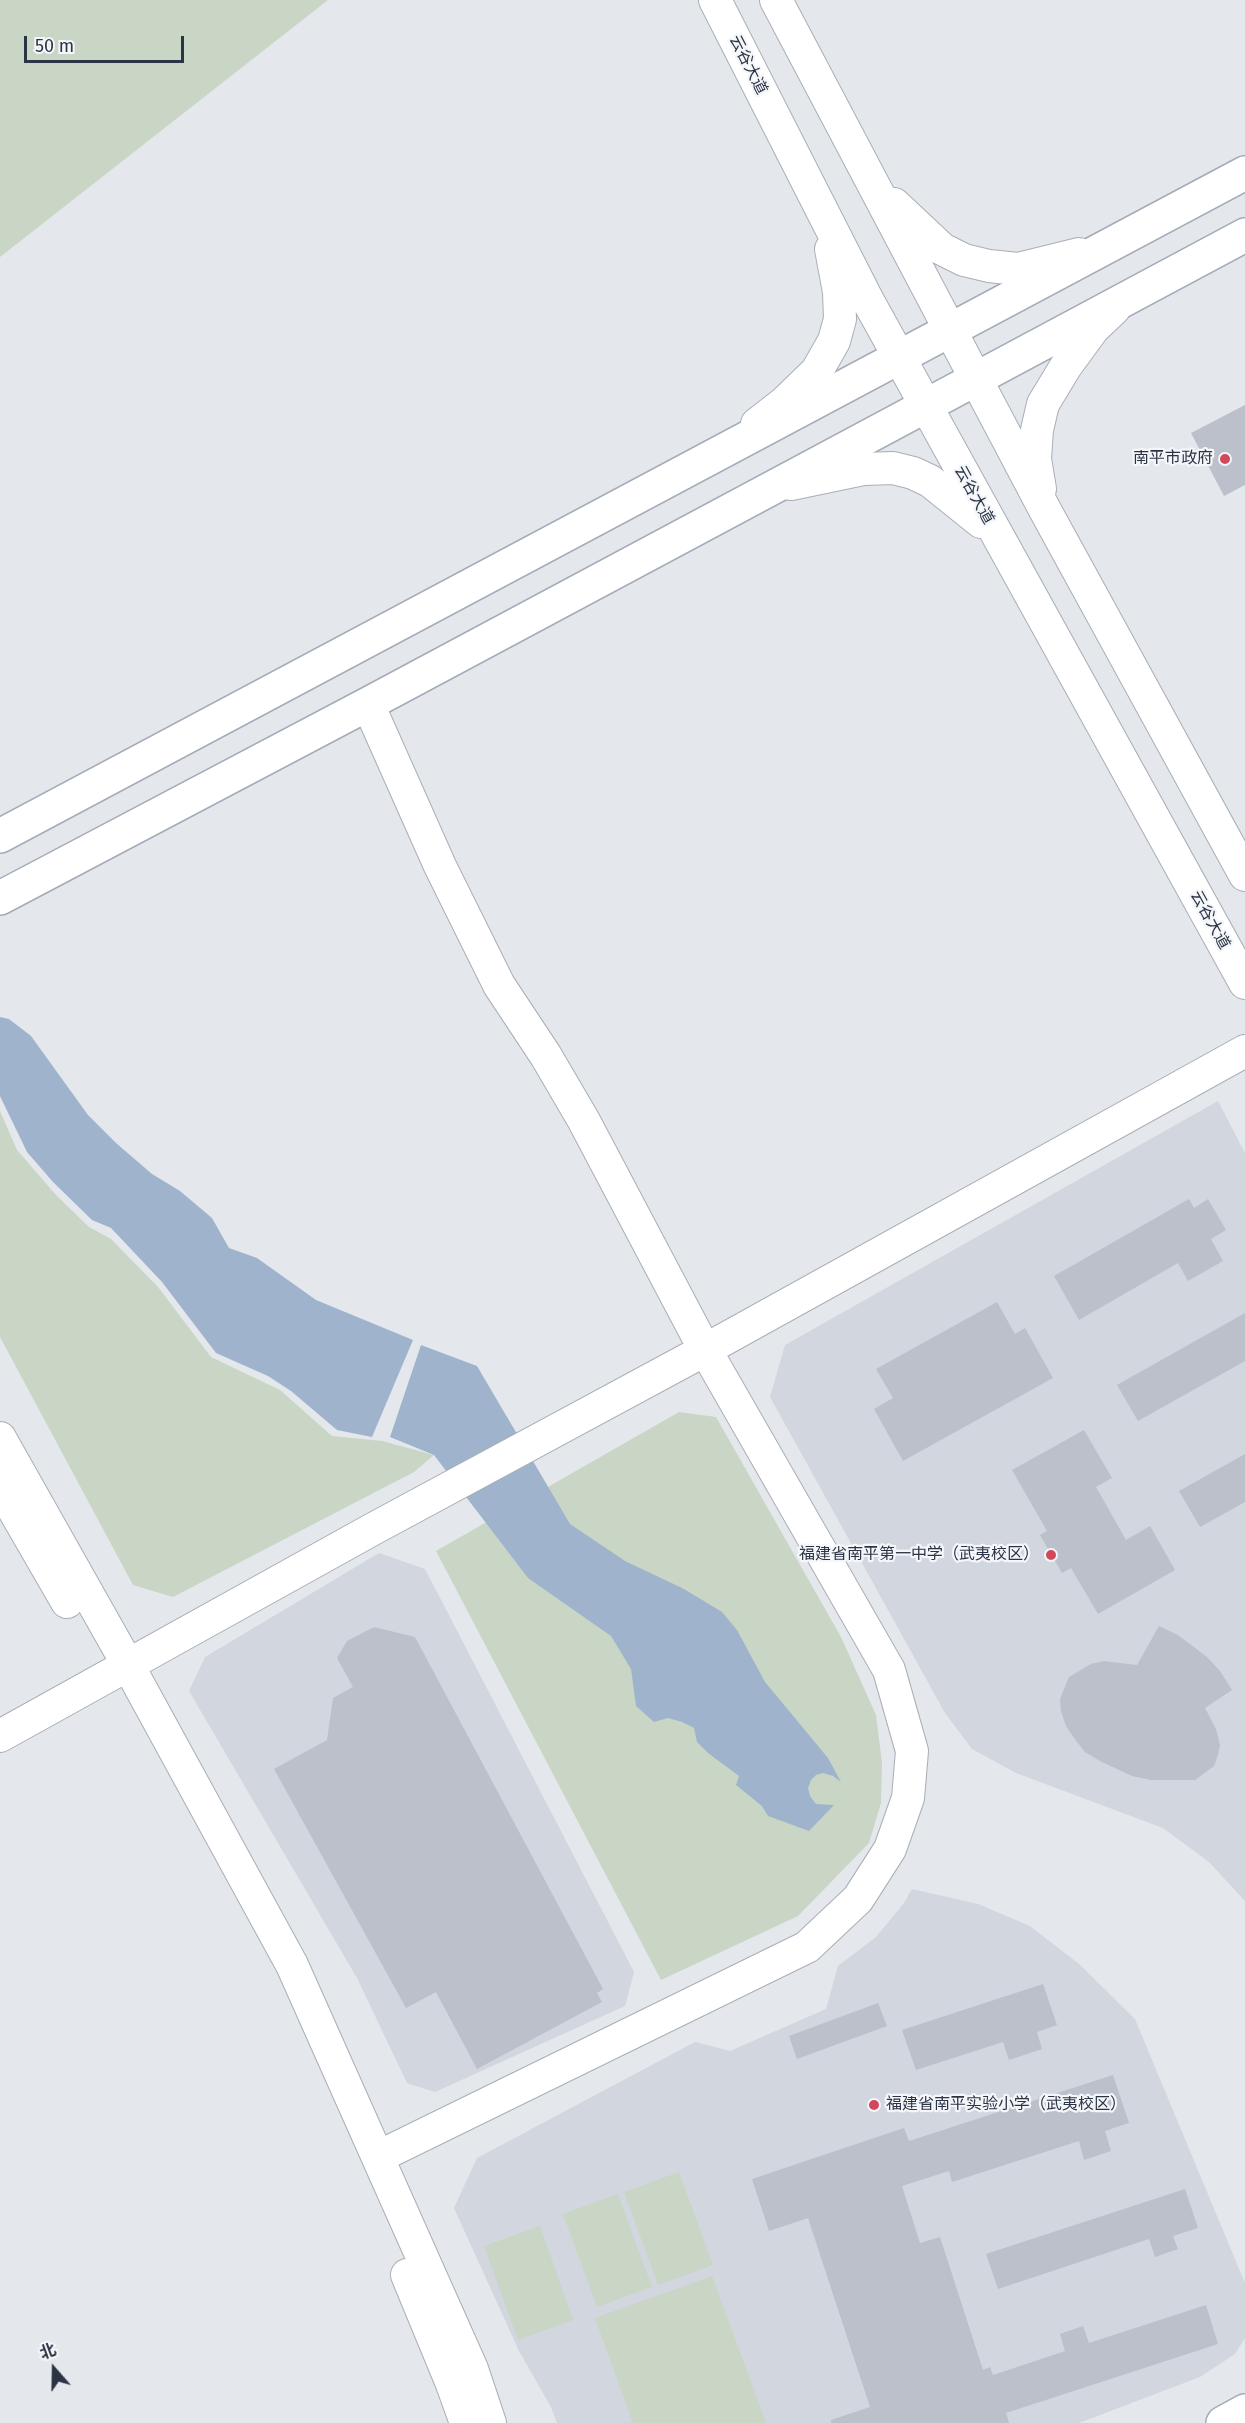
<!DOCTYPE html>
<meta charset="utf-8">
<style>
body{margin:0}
#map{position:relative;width:1245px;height:2423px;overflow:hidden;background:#e4e7ec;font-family:"Fira Sans","Noto Sans SC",sans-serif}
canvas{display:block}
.north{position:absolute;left:24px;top:2339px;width:60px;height:60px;-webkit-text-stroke:4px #f4f6f9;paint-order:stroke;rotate:340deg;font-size:16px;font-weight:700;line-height:24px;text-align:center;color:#2b3445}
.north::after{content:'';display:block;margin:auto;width:21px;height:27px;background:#2b3445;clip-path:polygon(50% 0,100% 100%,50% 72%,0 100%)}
.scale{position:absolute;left:24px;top:36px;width:160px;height:27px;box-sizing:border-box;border:3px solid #2b3445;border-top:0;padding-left:8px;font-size:18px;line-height:21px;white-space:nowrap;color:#2b3445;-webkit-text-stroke:4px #f4f6f9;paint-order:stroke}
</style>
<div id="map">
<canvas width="1245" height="2423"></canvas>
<div class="north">北</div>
<div class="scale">50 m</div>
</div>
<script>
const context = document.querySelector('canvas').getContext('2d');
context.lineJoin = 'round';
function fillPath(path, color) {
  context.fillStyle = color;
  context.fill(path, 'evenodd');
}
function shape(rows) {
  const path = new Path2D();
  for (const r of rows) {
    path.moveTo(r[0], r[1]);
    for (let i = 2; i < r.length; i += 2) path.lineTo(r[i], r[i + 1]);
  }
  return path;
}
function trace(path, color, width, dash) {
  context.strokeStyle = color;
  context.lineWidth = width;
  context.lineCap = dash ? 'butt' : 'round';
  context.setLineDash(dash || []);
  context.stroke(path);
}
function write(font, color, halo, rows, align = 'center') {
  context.font = font + ' "Fira Sans","Noto Sans SC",sans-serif';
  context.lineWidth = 4.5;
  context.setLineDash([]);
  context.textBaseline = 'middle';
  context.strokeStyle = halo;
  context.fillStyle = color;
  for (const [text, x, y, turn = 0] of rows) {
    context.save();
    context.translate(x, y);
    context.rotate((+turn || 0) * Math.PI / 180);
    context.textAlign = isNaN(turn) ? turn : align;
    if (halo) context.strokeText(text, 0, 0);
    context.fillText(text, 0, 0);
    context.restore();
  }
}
const built = shape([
 [1218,1101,1245,1153,1245,1901,1209,1862,1163,1828,1016,1773,972,1749,945,1713,770,1397,785,1345],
 [379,1553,425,1569,634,1972,625,2006,435,2092,407,2083,357,1978,189,1691,205,1657],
 [912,1889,978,1904,1030,1926,1079,1964,1135,2019,1245,2283,1245,2338,1235,2354,1200,2377,1079,2423,557,2423,551,2407,519,2351,454,2208,477,2158,695,2042,730,2051,826,2009,838,1966,876,1937,904,1903]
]);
const green = shape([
 [0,0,328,0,0,257],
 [0,1111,17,1150,56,1195,89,1227,111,1239,158,1287,211,1357,280,1390,332,1436,382,1441,434,1455,414,1472,173,1597,133,1585,0,1337],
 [679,1412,716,1417,841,1637,876,1715,882,1763,881,1803,869,1843,798,1916,661,1980,436,1551],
 [679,2172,713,2265,658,2285,624,2192],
 [618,2194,652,2287,597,2307,563,2214],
 [540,2226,573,2320,518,2340,484,2246],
 [712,2276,766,2423,633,2423,595,2318]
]);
const water = shape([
 [0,1017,9,1019,31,1036,88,1115,116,1143,152,1174,180,1191,212,1218,229,1248,257,1258,316,1300,413,1340,372,1437,337,1430,291,1391,268,1376,216,1353,162,1282,111,1228,92,1220,53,1182,27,1152,0,1096],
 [421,1345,477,1366,570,1524,625,1561,684,1589,722,1612,737,1630,765,1682,828,1758,841,1782,833,1776,823,1773,816,1775,811,1780,808,1788,810,1796,816,1804,834,1805,809,1831,768,1816,762,1806,736,1785,739,1776,708,1753,697,1742,694,1728,682,1722,668,1718,654,1722,636,1706,631,1669,611,1636,528,1578,434,1455,390,1437]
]);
const building = shape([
 [1245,405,1245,485,1224,496,1191,433],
 [1189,1199,1194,1208,1208,1199,1226,1230,1211,1239,1223,1261,1188,1281,1178,1263,1079,1320,1054,1276],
 [997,1302,1015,1334,1025,1328,1053,1378,903,1461,874,1409,893,1398,876,1369],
 [1245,1313,1245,1361,1138,1421,1117,1385],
 [1084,1430,1112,1478,1096,1487,1126,1540,1150,1526,1175,1570,1098,1614,1071,1568,1062,1573,1040,1535,1047,1531,1012,1470],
 [1245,1454,1245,1502,1200,1527,1179,1491],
 [1159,1626,1178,1635,1207,1657,1220,1671,1232,1690,1205,1708,1216,1729,1220,1745,1218,1755,1214,1766,1195,1780,1151,1780,1132,1776,1100,1761,1085,1752,1074,1738,1066,1726,1061,1711,1060,1699,1069,1677,1091,1664,1104,1661,1137,1665],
 [374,1627,415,1637,603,1989,597,1993,602,2002,477,2069,436,1992,406,2008,274,1769,327,1740,333,1698,353,1687,337,1658,347,1641],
 [1043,1984,1057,2025,1037,2032,1042,2049,1009,2060,1003,2042,916,2070,902,2030],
 [878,2003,887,2026,797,2059,789,2036],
 [1113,2075,1129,2123,1105,2131,1111,2151,1084,2160,1079,2141,952,2182,949,2171,902,2186,920,2243,940,2237,983,2370,990,2367,993,2375,1065,2351,1060,2334,1083,2326,1089,2343,1206,2305,1218,2344,1006,2413,1009,2423,831,2423,831,2420,870,2407,808,2218,769,2231,752,2179,904,2128,909,2141],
 [1185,2189,1198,2228,1173,2236,1178,2249,1155,2257,1149,2239,998,2289,986,2254]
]);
const secondary = shape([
 [715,0,867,299,1245,983],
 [776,0,1045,510,1245,875],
 [894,204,942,249,964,260,989,266,1018,269,1079,254],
 [757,424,784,403,817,371,834,341,840,319,839,292,831,249],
 [791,484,863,469,893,468,913,473,930,481,981,522],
 [1040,489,1035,459,1037,430,1043,404,1066,366,1093,329,1114,309],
 [368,704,440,866,499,985,546,1056,584,1121,698,1337,889,1670,912,1751,908,1798,890,1849,858,1899,807,1947,378,2157],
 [0,1438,128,1665,292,1965,472,2369,490,2423],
 [0,1486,67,1602],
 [0,1736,373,1529,705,1350,1245,1051],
 [407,2275,452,2384,466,2423]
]);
const primary = shape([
 [0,836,1245,173],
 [0,898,368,704,1245,235],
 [1223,2423,1245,2411]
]);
const markers = [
 [1225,459,6,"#d1495b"],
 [1051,1555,6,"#d1495b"],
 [874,2105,6,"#d1495b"]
];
const streetNames = [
 ["云谷大道",748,65,63],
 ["云谷大道",974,495,61],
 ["云谷大道",1210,920,61]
];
const poiNames = [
 ["南平市政府",1213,459],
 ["福建省南平第一中学（武夷校区）",1039,1555],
 ["福建省南平实验小学（武夷校区）",886,2105,"left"]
];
fillPath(built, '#d2d6de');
fillPath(green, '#c9d6c5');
fillPath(water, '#9fb4cc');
fillPath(building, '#bbc0ca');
trace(secondary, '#a9aeb7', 34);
trace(primary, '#a3abb8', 36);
trace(secondary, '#fff', 32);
trace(primary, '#fff', 33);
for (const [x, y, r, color] of markers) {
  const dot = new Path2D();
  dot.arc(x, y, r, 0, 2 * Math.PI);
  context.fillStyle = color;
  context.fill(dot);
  trace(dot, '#f4f6f9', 2);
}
write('16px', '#2b3445', '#f4f6f9', streetNames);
write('16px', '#2b3445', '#f4f6f9', poiNames, 'right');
</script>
